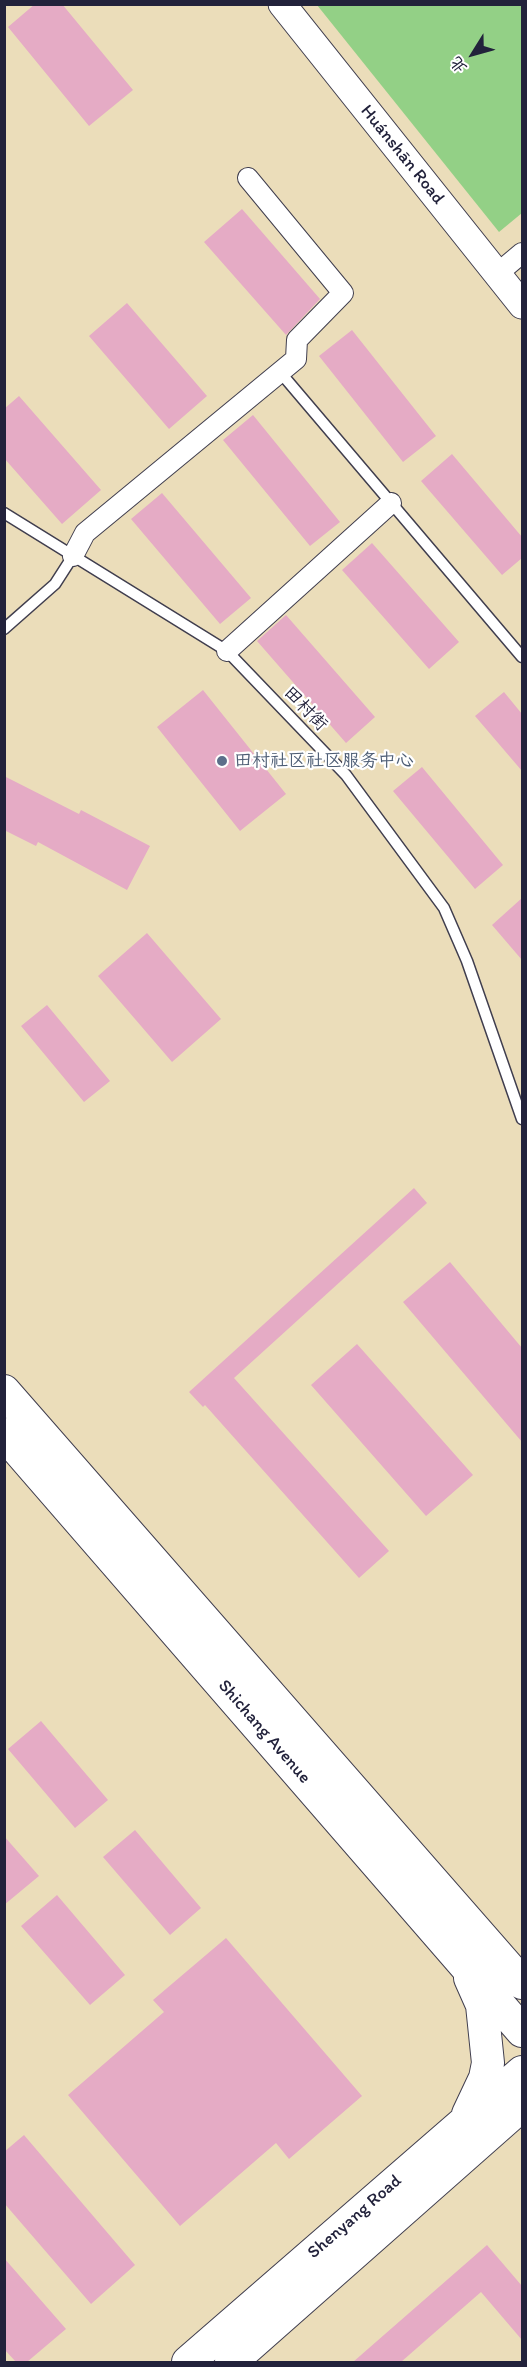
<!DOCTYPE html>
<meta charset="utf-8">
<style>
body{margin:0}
#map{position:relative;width:527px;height:2367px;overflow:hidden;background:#ebddba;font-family:Itim,"LXGW WenKai TC",sans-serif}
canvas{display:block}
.frame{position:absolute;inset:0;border:6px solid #22223b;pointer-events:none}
.north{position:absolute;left:443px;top:24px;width:60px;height:60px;-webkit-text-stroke:4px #fff;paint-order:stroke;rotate:233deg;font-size:16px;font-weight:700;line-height:24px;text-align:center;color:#22223b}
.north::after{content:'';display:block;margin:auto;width:21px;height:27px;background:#22223b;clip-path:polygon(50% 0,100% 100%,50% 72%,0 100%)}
</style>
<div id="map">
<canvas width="527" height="2367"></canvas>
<div class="frame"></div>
<div class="north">北</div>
</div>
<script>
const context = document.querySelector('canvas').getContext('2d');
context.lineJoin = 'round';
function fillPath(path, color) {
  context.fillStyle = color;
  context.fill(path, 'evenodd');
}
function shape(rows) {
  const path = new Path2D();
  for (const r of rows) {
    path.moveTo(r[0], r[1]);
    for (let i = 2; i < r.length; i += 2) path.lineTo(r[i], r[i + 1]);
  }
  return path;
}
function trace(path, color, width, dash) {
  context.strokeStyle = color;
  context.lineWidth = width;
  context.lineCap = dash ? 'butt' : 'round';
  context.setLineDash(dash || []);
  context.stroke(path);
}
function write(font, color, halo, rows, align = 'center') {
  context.font = font + ' Itim,"LXGW WenKai TC",sans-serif';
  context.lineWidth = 4.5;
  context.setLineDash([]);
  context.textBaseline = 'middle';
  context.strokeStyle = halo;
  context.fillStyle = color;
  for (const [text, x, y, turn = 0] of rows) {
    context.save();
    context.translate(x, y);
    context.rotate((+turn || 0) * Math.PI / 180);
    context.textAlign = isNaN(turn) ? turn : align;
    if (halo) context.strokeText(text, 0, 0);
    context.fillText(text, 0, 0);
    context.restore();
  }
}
const green = shape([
 [317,5,522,5,522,213,499,232]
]);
const building = shape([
 [35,4,62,4,133,90,89,126,8,27],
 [242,209,320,299,286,335,204,242],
 [127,303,207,396,169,429,89,336],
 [352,330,436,436,403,462,319,356],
 [19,396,101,490,62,524,4,458,4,409],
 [253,415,340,522,310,546,223,440],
 [452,454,522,537,522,558,502,575,421,481],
 [162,493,251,598,220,624,131,519],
 [372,543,459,642,429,669,342,570],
 [286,615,375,717,346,743,257,641],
 [203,690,286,794,240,831,157,727],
 [504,692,522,714,522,771,475,716],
 [422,767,503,865,475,889,393,791],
 [4,776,79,814,81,810,150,846,127,890,38,842,36,846,4,830],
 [522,898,522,960,492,925],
 [147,933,221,1019,172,1062,98,976],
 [47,1005,110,1081,84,1102,21,1026],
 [414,1188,427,1203,234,1378,389,1551,359,1578,205,1405,203,1407,189,1392],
 [450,1262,522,1348,522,1442,403,1302],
 [357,1344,473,1475,426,1516,311,1385],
 [41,1721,108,1800,75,1828,8,1749],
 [135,1830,201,1908,170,1935,103,1857],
 [4,1836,39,1876,4,1905],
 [57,1895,125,1975,90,2005,21,1926],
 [226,1938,362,2096,289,2159,276,2143,180,2226,68,2095,164,2012,153,2000],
 [24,2135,135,2265,91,2304,4,2203,4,2152],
 [487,2245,522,2286,522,2340,481,2292,401,2362,353,2362],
 [4,2258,66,2329,27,2362,16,2362,4,2349]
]);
const lane = shape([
 [280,372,522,657],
 [4,513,227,651,346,775,444,908,467,961,522,1119],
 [4,629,55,584,73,556]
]);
const street = shape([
 [497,274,522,253],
 [73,556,85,533,296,359,297,340,343,293,248,178],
 [227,651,391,503]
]);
const secondary = shape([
 [282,4,522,305]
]);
const primary = shape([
 [4,1391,522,1983],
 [4,1434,522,2031],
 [468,2114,485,2078,488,2063,482,2005,470,1978],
 [188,2362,522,2072],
 [231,2362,522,2105]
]);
const markers = [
 [222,761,6,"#5c6f8a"]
];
const streetNames = [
 ["Huánshān Road",402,155,51],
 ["田村街",305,709,46],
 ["Shichang Avenue",264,1732,49],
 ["Shenyang Road",355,2217,-41]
];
const serviceNames = [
 ["田村社区社区服务中心",234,761]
];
fillPath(green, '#93d086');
fillPath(building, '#e5abc5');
trace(lane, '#403e4e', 13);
trace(street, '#403e4e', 22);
trace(secondary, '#403e4e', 29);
trace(primary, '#403e4e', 34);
trace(lane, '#fff', 10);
trace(street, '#fff', 20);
trace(secondary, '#fff', 27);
trace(primary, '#fff', 32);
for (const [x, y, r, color] of markers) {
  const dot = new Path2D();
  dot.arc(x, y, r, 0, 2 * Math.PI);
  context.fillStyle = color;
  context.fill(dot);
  trace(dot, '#fff', 2);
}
write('18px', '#22223b', '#fff', streetNames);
write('18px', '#4e5e75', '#fff', serviceNames, 'left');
</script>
